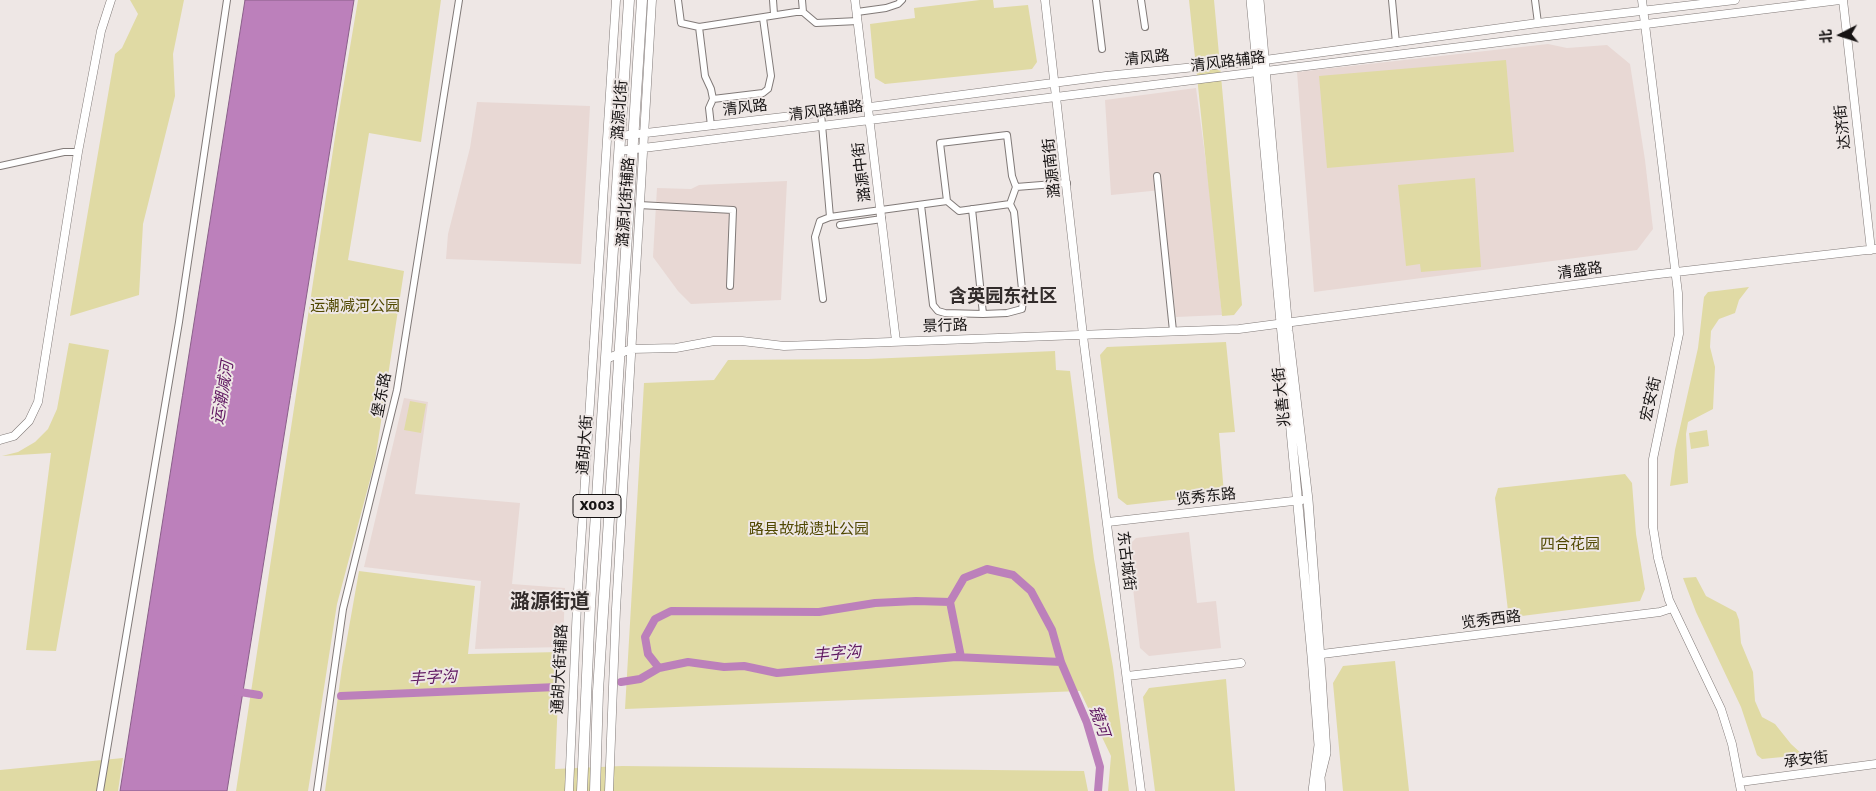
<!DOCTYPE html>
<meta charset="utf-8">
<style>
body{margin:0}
#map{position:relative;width:1876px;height:791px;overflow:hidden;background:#eee7e5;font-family:"Work Sans","Noto Sans SC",sans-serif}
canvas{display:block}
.north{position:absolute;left:1816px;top:10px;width:50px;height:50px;-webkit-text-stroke:4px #eee7e5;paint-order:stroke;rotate:265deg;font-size:14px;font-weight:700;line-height:20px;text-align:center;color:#161313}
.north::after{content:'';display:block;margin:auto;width:18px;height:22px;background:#161313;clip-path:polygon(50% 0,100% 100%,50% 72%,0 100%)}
</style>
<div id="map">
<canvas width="1876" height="791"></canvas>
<div class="north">北</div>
</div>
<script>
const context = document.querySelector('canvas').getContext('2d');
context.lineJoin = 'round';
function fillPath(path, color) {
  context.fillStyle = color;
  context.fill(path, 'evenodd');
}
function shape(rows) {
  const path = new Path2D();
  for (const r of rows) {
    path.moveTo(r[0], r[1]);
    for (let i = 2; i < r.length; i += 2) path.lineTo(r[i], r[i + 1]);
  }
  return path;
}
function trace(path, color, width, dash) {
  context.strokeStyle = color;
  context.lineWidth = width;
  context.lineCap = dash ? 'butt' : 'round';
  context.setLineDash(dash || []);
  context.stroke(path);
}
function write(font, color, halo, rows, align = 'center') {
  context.font = font + ' "Work Sans","Noto Sans SC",sans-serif';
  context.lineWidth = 4;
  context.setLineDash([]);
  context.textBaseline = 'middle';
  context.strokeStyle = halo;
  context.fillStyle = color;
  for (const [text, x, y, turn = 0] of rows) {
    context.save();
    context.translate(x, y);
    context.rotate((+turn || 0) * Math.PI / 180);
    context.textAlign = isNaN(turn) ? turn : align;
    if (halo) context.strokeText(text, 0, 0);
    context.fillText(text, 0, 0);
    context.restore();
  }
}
const built = shape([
 [1548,44,1567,48,1607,45,1630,64,1645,160,1653,229,1637,250,1314,292,1297,72],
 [1196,88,1209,185,1222,315,1176,317,1161,190,1111,195,1105,100],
 [477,102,590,106,581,264,446,259,448,234,470,148],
 [787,181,781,300,691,304,678,291,653,257,657,188,691,189,699,185],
 [404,398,428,402,415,494,520,503,512,584,565,588,563,647,475,649,481,581,364,567],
 [1189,532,1197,603,1216,601,1221,648,1149,656,1140,648,1128,546,1136,538]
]);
const green = shape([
 [130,0,184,0,173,54,175,96,143,224,139,295,70,316,115,54,122,48,138,14],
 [358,0,441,0,421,142,369,133,348,260,404,271,375,461,337,604,308,791,236,791,337,124],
 [980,0,993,0,994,8,1028,5,1037,62,1032,69,885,84,875,78,870,24,915,18,914,8],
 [1189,0,1214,0,1242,305,1234,315,1222,316],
 [1506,60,1514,152,1327,168,1319,76],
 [1475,178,1481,267,1421,272,1420,264,1406,266,1398,185],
 [1749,287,1739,300,1735,313,1719,319,1711,331,1710,347,1715,367,1713,409,1688,422,1686,434,1688,483,1670,486,1675,450,1698,348,1704,297,1708,292],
 [1226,342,1235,432,1219,433,1224,494,1127,505,1118,498,1100,355,1107,347],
 [69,343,109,350,56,651,26,650,51,453,2,456,18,452,35,442,48,429,57,409],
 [1055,351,1056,370,1070,371,1094,559,1113,667,1129,791,1108,791,1111,756,1080,691,625,709,644,383,714,380,728,360,868,359],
 [410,401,426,404,421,433,404,430],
 [1707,430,1709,446,1691,449,1689,433],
 [1625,474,1632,483,1636,534,1645,589,1640,601,1514,617,1508,611,1495,498,1498,488],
 [359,571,475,586,468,654,560,652,555,769,622,766,1084,771,1088,791,325,791,342,667],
 [1696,577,1706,596,1736,612,1739,620,1741,643,1753,672,1755,701,1762,717,1775,724,1791,744,1803,755,1762,759,1757,755,1741,707,1696,612,1683,578],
 [1395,661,1409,791,1343,791,1333,683,1343,666],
 [1226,679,1235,791,1155,791,1143,697,1149,688],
 [123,758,118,791,0,791,0,770]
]);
const water = shape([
 [245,0,354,0,227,791,120,791,245,0]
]);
const canal = shape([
 [950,602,964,578,987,569,1013,575,1031,591,1052,630,1061,662,1087,723,1100,767,1098,791],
 [659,668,648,654,645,637,655,619,671,611,819,612,875,603,916,601,950,602,961,657],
 [621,682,640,679,659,668,688,662,724,667,744,666,777,673,956,657,1061,662],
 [234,691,259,695],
 [341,696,557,687]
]);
const minor = shape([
 [678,0,681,23,699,27,796,12,803,12,816,23,858,21],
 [773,0,774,14],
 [802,0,803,12],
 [1096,0,1102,49],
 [1141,0,1145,27],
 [1392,0,1396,43],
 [1535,0,1538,23],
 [857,12,886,8,898,4,902,0],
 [699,27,705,76,711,89,713,99,709,108,711,126],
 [713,99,763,93,768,89,771,76,763,18],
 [821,113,830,217],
 [0,166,64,152,78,152],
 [1157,176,1173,331],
 [947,201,940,143,1007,135,1012,176,1016,187],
 [639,205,733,210,730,286],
 [921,205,933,305,938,311,945,313,983,314,1007,313,1022,309,1023,299,1014,212,1010,204],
 [972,209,983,314],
 [840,225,882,219],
 [823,299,815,237,820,221,830,217,947,201,959,211,1010,204,1016,187,1067,183],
 [100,791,179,322,227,0],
 [317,791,343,609,397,390,459,0]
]);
const tertiary = shape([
 [855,0,896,341],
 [1045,0,1084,344,1141,791],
 [1642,0,1678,293,1679,334,1653,459,1653,527,1658,558,1669,600,1721,709,1732,744,1741,791],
 [1843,0,1871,250],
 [620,136,878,106,1106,76,1265,60,1538,23,1735,0],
 [619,151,1840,0],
 [606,359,631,349,676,348,714,341,742,341,784,346,1239,329,1650,275,1876,249],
 [0,440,14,436,29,421,38,402,78,152,101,31,111,0],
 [1108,522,1302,500],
 [1314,655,1660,612,1672,608],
 [1127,676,1241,663],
 [1740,782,1876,764],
 [569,791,577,605,616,0],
 [609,791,616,609,652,0]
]);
const secondary = shape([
 [1251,0,1312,656,1319,745,1313,791],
 [1259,0,1288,331,1308,500,1319,645,1326,753,1320,777,1321,791]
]);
const primary = shape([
 [582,791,590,606,629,0],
 [595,791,598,691,642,0]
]);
const shields = [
 [597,506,48]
];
const shieldNames = [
 ["X003",597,506]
];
const streetNames = [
 ["清风路",1147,58,-6],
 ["清风路辅路",1228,62,-7],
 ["清风路",745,108,-7],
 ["潞源北街",620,110,-86],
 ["清风路辅路",826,111,-7],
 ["达济街",1843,127,-96],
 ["潞源南街",1052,168,-96],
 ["潞源中街",862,172,-97],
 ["潞源北街辅路",626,202,-86],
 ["清盛路",1580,271,-8],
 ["景行路",945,326,-2],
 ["堡东路",382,395,-79],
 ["兆善大街",1282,397,-96],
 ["宏安街",1651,399,-77],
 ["通胡大街",585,445,-86],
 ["览秀东路",1206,497,-6],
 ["东古城街",1126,561,83],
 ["览秀西路",1491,620,-7],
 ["通胡大街辅路",560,669,-87],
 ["承安街",1806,760,-7]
];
const parkNames = [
 ["运潮减河公园",355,307],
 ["路县故城遗址公园",809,530],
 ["四合花园",1570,545]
];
const waterNames = [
 ["运潮减河",223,393,-81],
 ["丰字沟",837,654,-5],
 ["丰字沟",433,678,-3],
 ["镜河",1099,721,71]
];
const quarterNames = [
 ["含英园东社区",1003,297]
];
const districtNames = [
 ["潞源街道",550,602]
];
fillPath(built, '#e8d8d4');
fillPath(green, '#e0daa4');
fillPath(water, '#bc80bb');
trace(water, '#8a5f89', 1);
trace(canal, '#bc80bb', 8);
trace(minor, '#817a78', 8);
trace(tertiary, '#817a78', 9);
trace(secondary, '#817a78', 10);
trace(primary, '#817a78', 11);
trace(minor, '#fff', 6);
trace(tertiary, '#fff', 8);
trace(secondary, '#fff', 9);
trace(primary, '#fff', 10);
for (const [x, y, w] of shields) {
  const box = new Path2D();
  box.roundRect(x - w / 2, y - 11.5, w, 23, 4);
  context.fillStyle = '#eee7e5';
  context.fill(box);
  trace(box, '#161313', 1);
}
write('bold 14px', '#161313', null, shieldNames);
write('15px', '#161313', '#eee7e5', streetNames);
write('15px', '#504801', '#eee7e5', parkNames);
write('italic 16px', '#5f1761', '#eee7e5', waterNames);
write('bold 18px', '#322c2b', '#eee7e5', quarterNames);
write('bold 20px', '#322c2b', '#eee7e5', districtNames);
</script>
